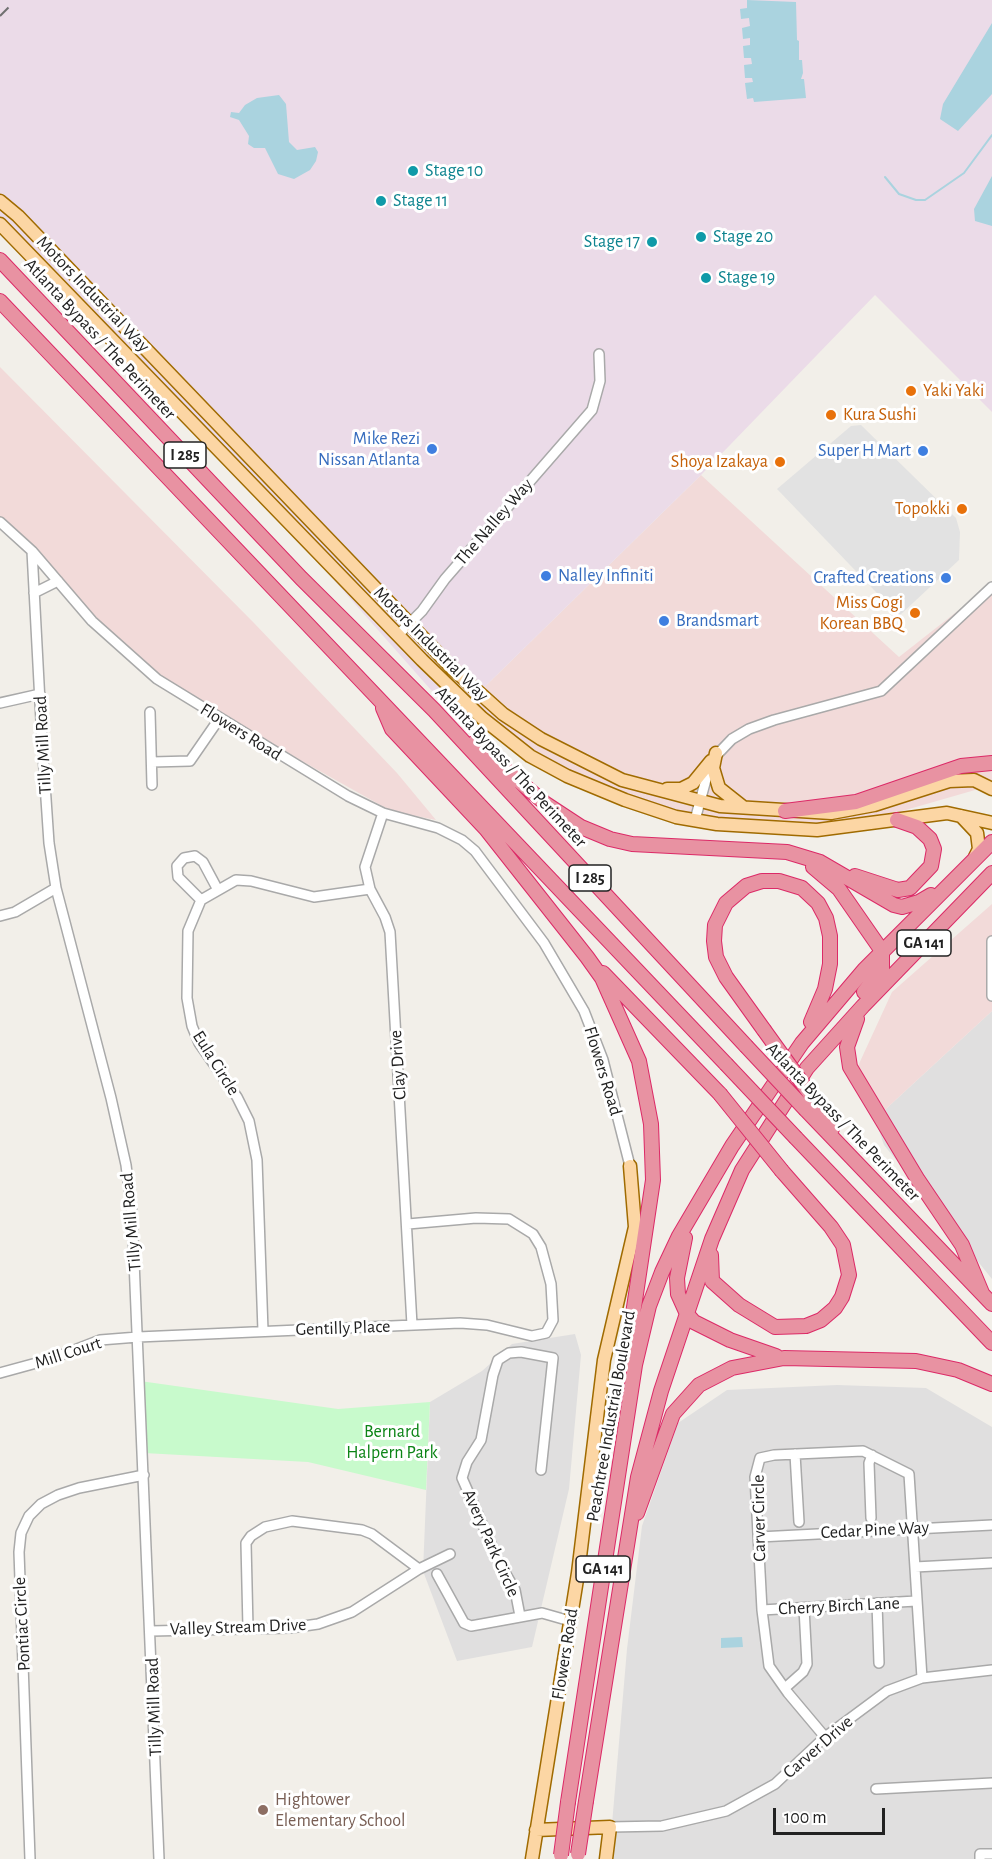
<!DOCTYPE html>
<style>
body{margin:0}
#map{position:relative;width:992px;height:1859px;overflow:hidden;background:#f2efe9;font-family:"Alegreya Sans",sans-serif}
canvas{display:block}
.scale{position:absolute;left:773px;top:1808px;width:112px;height:27px;box-sizing:border-box;border:3px solid #222;border-top:0;padding-left:8px;font-size:18px;line-height:21px;white-space:nowrap;color:#222;-webkit-text-stroke:4px #fff;paint-order:stroke}
</style>
<div id="map">
<canvas width="992" height="1859"></canvas>
<div class="scale">100 m</div>
</div>
<script>
const context = document.querySelector('canvas').getContext('2d');
context.lineJoin = 'round';
function fillPath(path, color) {
  context.fillStyle = color;
  context.fill(path, 'evenodd');
}
function shape(rows) {
  const path = new Path2D();
  for (const r of rows) {
    path.moveTo(r[0], r[1]);
    for (let i = 2; i < r.length; i += 2) path.lineTo(r[i], r[i + 1]);
  }
  return path;
}
function trace(path, color, width, dash) {
  context.strokeStyle = color;
  context.lineWidth = width;
  context.lineCap = dash ? 'butt' : 'round';
  context.setLineDash(dash || []);
  context.stroke(path);
}
function write(font, color, halo, rows, align = 'center') {
  context.font = font + ' "Alegreya Sans",sans-serif';
  context.lineWidth = 6;
  context.setLineDash([]);
  context.textBaseline = 'middle';
  context.strokeStyle = halo;
  context.fillStyle = color;
  for (const [text, x, y, turn = 0] of rows) {
    context.save();
    context.translate(x, y);
    context.rotate((+turn || 0) * Math.PI / 180);
    context.textAlign = isNaN(turn) ? turn : align;
    if (halo) context.strokeText(text, 0, 0);
    context.fillText(text, 0, 0);
    context.restore();
  }
}
const residential = shape([
 [992,1011,992,1279,884,1145,875,1119],
 [575,1334,581,1355,569,1489,532,1647,457,1661,423,1571,430,1402,482,1371,512,1344],
 [837,1385,926,1388,992,1427,992,1859,609,1859,627,1649,642,1526,678,1423,727,1390]
]);
const commercial = shape([
 [0,367,254,623,397,773,436,820,391,811,177,691,89,624,0,520],
 [701,475,899,657,992,584,992,783,982,788,871,820,795,832,680,825,533,765,460,711],
 [992,904,992,1011,875,1119,858,1066,892,992]
]);
const industrial = shape([
 [0,0,992,0,992,412,875,295,701,475,460,711,431,690,256,492,0,227]
]);
const park = shape([
 [140,1381,338,1409,430,1402,426,1490,308,1462,144,1453]
]);
const parking = shape([
 [861,425,956,518,960,532,959,560,899,616,777,489,851,426]
]);
const water = shape([
 [747,0,796,2,797,40,799,41,799,60,802,60,803,73,801,79,804,79,806,98,754,102,753,98,747,99,745,83,753,82,752,78,745,78,744,65,752,64,751,58,744,58,743,46,750,45,750,38,743,39,742,28,750,26,749,18,741,19,740,9,747,8],
 [992,23,992,94,958,131,940,119,943,104],
 [279,95,286,104,289,142,297,150,315,147,318,152,316,161,310,170,294,179,278,174,265,148,254,148,248,144,249,136,239,120,230,117,231,112,239,113,245,105,257,98],
 [992,176,992,226,975,221,974,209],
 [742,1637,743,1647,721,1648,721,1638]
]);
const stream = shape([
 [885,177,899,194,916,200,925,200,964,173,992,135]
]);
const minor = shape([
 [0,522,32,551,92,621,157,679,348,796,383,813,438,828,462,840,475,851,544,943,584,1011,603,1060,630,1166],
 [32,551,42,740,49,843,56,888,111,1098,126,1165,132,1213,159,1859],
 [34,593,58,581],
 [398,635,422,611,445,579,592,410,600,381,599,354],
 [0,703,40,694],
 [150,712,152,785],
 [152,762,190,761,219,719],
 [383,813,365,867,370,889,385,917,390,932,412,1325],
 [695,820,711,761,732,739,749,729,774,720,881,691,992,587],
 [201,900,178,877,177,866,184,858,195,856,203,862,218,890],
 [0,916,15,912,56,888],
 [992,941,992,996],
 [263,1331,257,1160,249,1121,237,1097,199,1043,192,1026,187,998,188,931,201,900,236,880,251,881,314,897,370,889],
 [0,1373,51,1359,100,1340,138,1337,460,1323,487,1325,532,1336,546,1333,553,1320,551,1284,541,1247,533,1234,509,1219,476,1218,408,1224],
 [795,1454,799,1522],
 [871,1518,869,1463,872,1455],
 [759,1537,992,1525],
 [915,1567,992,1563],
 [437,1574,464,1623,471,1626,542,1613,570,1621],
 [877,1603,879,1663],
 [762,1610,916,1601],
 [520,1616,515,1590,499,1562,462,1478,467,1462,481,1440,493,1375,498,1360,509,1353,521,1352,553,1358,541,1470],
 [248,1628,246,1543,251,1536,265,1527,292,1521,362,1530,372,1534,419,1569],
 [151,1631,290,1628,318,1624,352,1612,419,1569,450,1554],
 [785,1688,803,1672,807,1664,804,1608],
 [825,1737,788,1693,769,1666,762,1610,755,1477,760,1458,774,1455,863,1451,909,1474,922,1678],
 [876,1789,992,1783],
 [610,1827,662,1826,726,1811,775,1784,825,1737,887,1691,922,1678,992,1670],
 [30,1859,19,1552,21,1533,29,1516,41,1504,58,1495,79,1488,144,1475],
 [980,1859,980,1854,992,1854]
]);
const major = shape([
 [0,201,18,216,453,669,503,714,541,739,622,780,720,806,831,813,874,805,949,781,974,780,992,789],
 [0,224,422,660,482,718,530,756,567,776,625,800,676,817,717,824,817,830,947,813,992,823],
 [716,753,713,768,719,788,743,807],
 [667,789,681,789,693,783,711,761],
 [961,816,977,833,979,849,975,857],
 [536,1830,610,1827,606,1859],
 [532,1859,578,1573,604,1360,635,1227,630,1166]
]);
const highway = shape([
 [0,260,301,578,434,710,746,1046],
 [0,301,726,1064],
 [383,708,392,729,486,829,587,957,602,978,639,1061,651,1124,653,1180,630,1334,629,1358],
 [474,743,546,804,581,827,610,839,632,844,787,852,820,862,894,905,902,907,919,902,931,895],
 [785,811,856,802,961,766,992,763],
 [813,867,839,889,882,951,882,969,864,992],
 [855,876,898,890,910,888,931,866,934,849,930,839,917,827,897,820],
 [603,973,720,1094],
 [857,1019,847,1047,850,1067,918,1180,962,1245,982,1293],
 [764,1030,726,977,716,957,714,941,715,925,726,903,746,886,762,881,779,881,802,888,818,903,826,918,830,936,830,964,825,989,811,1022],
 [813,1098,832,1129],
 [806,1110,992,1304],
 [796,1138,992,1343],
 [685,1238,677,1278,678,1294,687,1314,694,1322,730,1340,776,1356],
 [711,1255,712,1281,739,1305,775,1327,806,1326,821,1320,835,1308,842,1297,849,1275,843,1245,831,1227,782,1171],
 [637,1513,673,1414,699,1385,732,1368,784,1358,916,1361,958,1370,992,1384],
 [586,1801,638,1477,661,1391,712,1239,742,1170,807,1068,863,1006,992,873],
 [568,1802,635,1365,649,1306,662,1272,679,1236,732,1146,802,1043,864,970,992,842]
]);
const rail = shape([
 [0,16,16,0]
]);
const highwayBridge = shape([
 [764,1030,813,1098],
 [746,1046,806,1110],
 [726,1064,796,1138],
 [720,1094,782,1171],
 [578,1854,586,1801],
 [561,1855,568,1802]
]);
const markers = [
 [413,171,6,"#0f9aa8"],
 [381,201,6,"#0f9aa8"],
 [701,237,6,"#0f9aa8"],
 [652,242,6,"#0f9aa8"],
 [706,278,6,"#0f9aa8"],
 [911,391,6,"#e8710a"],
 [831,415,6,"#e8710a"],
 [432,449,6,"#3f7fe0"],
 [923,451,6,"#3f7fe0"],
 [780,462,6,"#e8710a"],
 [962,509,6,"#e8710a"],
 [546,576,6,"#3f7fe0"],
 [946,578,6,"#3f7fe0"],
 [915,613,6,"#e8710a"],
 [664,621,6,"#3f7fe0"],
 [263,1810,6,"#8d6e63"]
];
const shields = [
 [185,455,42],
 [590,878,42],
 [924,943,54],
 [603,1569,54]
];
const shieldNames = [
 ["I 285",185,455],
 ["I 285",590,878],
 ["GA 141",924,943],
 ["GA 141",603,1569]
];
const cultureNames = [
 ["Stage 10",425,171],
 ["Stage 11",393,201],
 ["Stage 20",713,237],
 ["Stage 17",640,242,"right"],
 ["Stage 19",718,278]
];
const streetNames = [
 ["Motors Industrial Way",93,294,46],
 ["Atlanta Bypass / The Perimeter",100,339,47],
 ["The Nalley Way",494,522,-49],
 ["Motors Industrial Way",431,644,45],
 ["Flowers Road",241,732,32],
 ["Tilly Mill Road",43,745,-93],
 ["Atlanta Bypass / The Perimeter",511,767,47],
 ["Eula Circle",216,1063,58],
 ["Clay Drive",398,1065,-94],
 ["Flowers Road",603,1071,73],
 ["Atlanta Bypass / The Perimeter",843,1122,46],
 ["Tilly Mill Road",131,1222,-95],
 ["Gentilly Place",343,1328,-2],
 ["Mill Court",68,1353,-18],
 ["Peachtree Industrial Boulevard",611,1416,-80],
 ["Carver Circle",759,1518,-91],
 ["Cedar Pine Way",875,1530,-3],
 ["Avery Park Circle",491,1543,66],
 ["Cherry Birch Lane",839,1606,-3],
 ["Pontiac Circle",22,1624,-93],
 ["Valley Stream Drive",238,1627,-2],
 ["Flowers Road",565,1654,-81],
 ["Tilly Mill Road",154,1707,-92],
 ["Carver Drive",818,1747,-41]
];
const foodNames = [
 ["Yaki Yaki",923,391,"left"],
 ["Kura Sushi",843,415,"left"],
 ["Shoya Izakaya",768,462],
 ["Topokki",950,509],
 ["Miss Gogi",903,603],
 ["Korean BBQ",903,624]
];
const shopNames = [
 ["Mike Rezi",420,439],
 ["Nissan Atlanta",420,460],
 ["Super H Mart",911,451],
 ["Nalley Infiniti",558,576,"left"],
 ["Crafted Creations",934,578],
 ["Brandsmart",676,621,"left"]
];
const parkNames = [
 ["Bernard",392,1432],
 ["Halpern Park",392,1453]
];
const educationNames = [
 ["Hightower",275,1800],
 ["Elementary School",275,1821]
];
fillPath(residential, '#e0dfdf');
fillPath(commercial, '#f2dad9');
fillPath(industrial, '#ebdbe8');
fillPath(park, '#c8facc');
fillPath(parking, '#e2e2e2');
fillPath(water, '#aad3df');
trace(stream, '#aad3df', 2);
trace(minor, '#a9a9a9', 12);
trace(major, '#a06b00', 15);
trace(highway, '#dc2a67', 16);
trace(minor, '#fff', 9);
trace(major, '#fcd6a4', 12);
trace(highway, '#e892a2', 14);
trace(rail, '#707070', 2, [12, 12]);
trace(highwayBridge, '#dc2a67', 16, []);
trace(highwayBridge, '#e892a2', 14);
for (const [x, y, r, color] of markers) {
  const dot = new Path2D();
  dot.arc(x, y, r, 0, 2 * Math.PI);
  context.fillStyle = color;
  context.fill(dot);
  trace(dot, '#fff', 2);
}
for (const [x, y, w] of shields) {
  const box = new Path2D();
  box.roundRect(x - w / 2, y - 13, w, 26, 4.5);
  context.fillStyle = '#fff';
  context.fill(box);
  trace(box, '#222', 1.5);
}
write('bold 16px', '#222', null, shieldNames);
write('18px', '#0d838f', '#fff', cultureNames, 'left');
write('18px', '#222', '#fff', streetNames);
write('18px', '#c56008', '#fff', foodNames, 'right');
write('18px', '#366cbe', '#fff', shopNames, 'right');
write('18px', '#0c8416', '#fff', parkNames);
write('18px', '#785e54', '#fff', educationNames, 'left');
</script>
